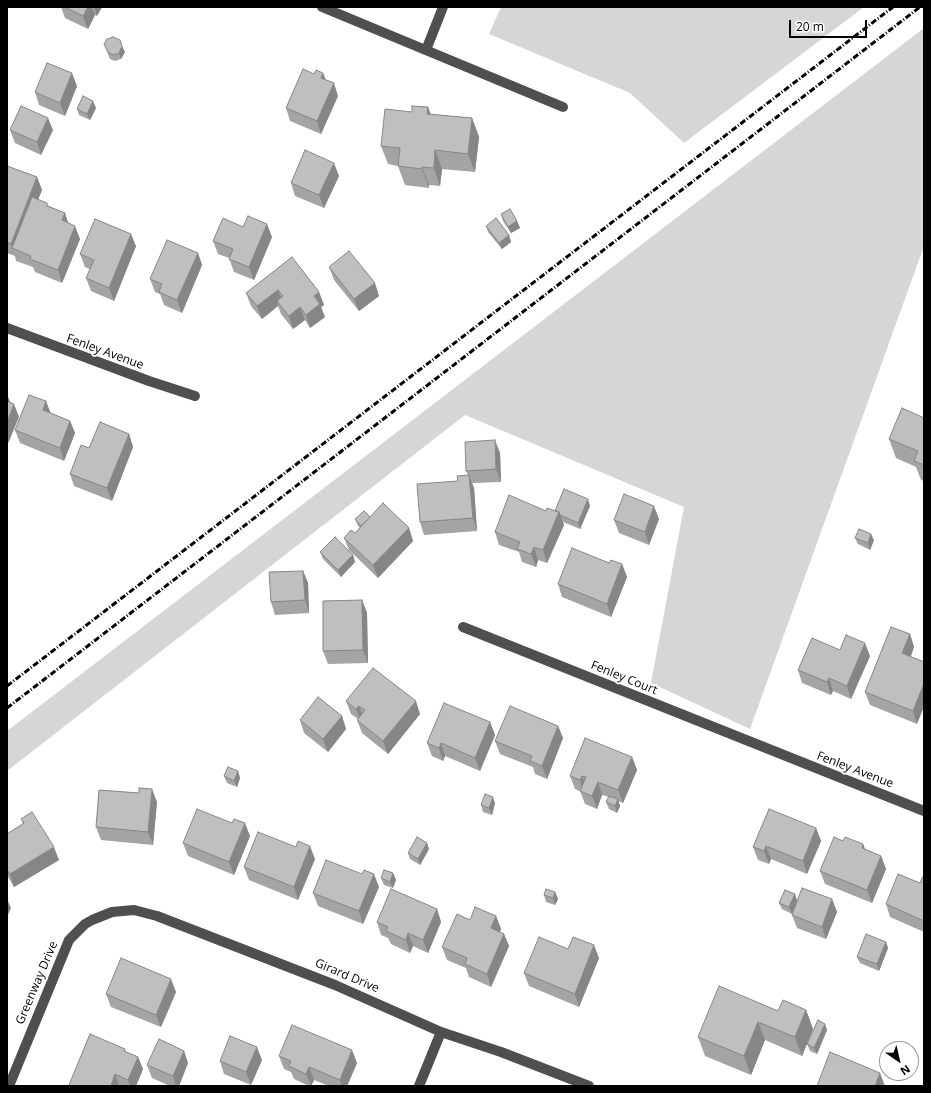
<!DOCTYPE html>
<style>
body{margin:0}
#map{position:relative;width:931px;height:1093px;overflow:hidden;background:#fff;font-family:"Open Sans",sans-serif}
canvas{display:block}
.frame{position:absolute;inset:0;border:8px solid #000;pointer-events:none}
.north{position:absolute;left:879px;top:1041px;width:40px;height:40px;box-sizing:border-box;background:#fff;border:1px solid #999;border-radius:50%;rotate:146deg;font-size:11px;font-weight:700;line-height:16px;text-align:center;color:#000}
.north::after{content:'';display:block;margin:auto;width:14px;height:18px;background:#000;clip-path:polygon(50% 0,100% 100%,50% 72%,0 100%)}
.scale{position:absolute;left:789px;top:20px;width:78px;height:18px;box-sizing:border-box;border:2px solid #000;border-top:0;padding-left:5px;font-size:12px;line-height:14px;white-space:nowrap;color:#000;-webkit-text-stroke:3px #fff;paint-order:stroke}
</style>
<div id="map">
<canvas width="931" height="1093"></canvas>
<div class="frame"></div>
<div class="north">N</div>
<div class="scale">20 m</div>
</div>
<script>
const context = document.querySelector('canvas').getContext('2d');
context.lineJoin = 'round';
function fillPath(path, color) {
  context.fillStyle = color;
  context.fill(path, 'evenodd');
}
function shape(rows) {
  const path = new Path2D();
  for (const r of rows) {
    path.moveTo(r[0], r[1]);
    for (let i = 2; i < r.length; i += 2) path.lineTo(r[i], r[i + 1]);
  }
  return path;
}
function trace(path, color, width, dash) {
  context.strokeStyle = color;
  context.lineWidth = width;
  context.lineCap = dash ? 'butt' : 'round';
  context.setLineDash(dash || []);
  context.stroke(path);
}
function write(font, color, halo, rows, align = 'center') {
  context.font = font + ' "Open Sans",sans-serif';
  context.lineWidth = 3.5;
  context.setLineDash([]);
  context.textBaseline = 'middle';
  context.strokeStyle = halo;
  context.fillStyle = color;
  for (const [text, x, y, turn = 0] of rows) {
    context.save();
    context.translate(x, y);
    context.rotate((+turn || 0) * Math.PI / 180);
    context.textAlign = isNaN(turn) ? turn : align;
    if (halo) context.strokeText(text, 0, 0);
    context.fillText(text, 0, 0);
    context.restore();
  }
}
const green = shape([
 [501,7,864,7,684,143,630,93,489,34],
 [924,28,924,246,750,729,651,683,684,507,465,415,7,771,7,731]
]);
const minor = shape([
 [322,7,563,107],
 [426,50,443,7],
 [7,328,149,381,195,396],
 [463,627,924,811],
 [9,1086,69,940,85,924,92,920,112,912,134,910,157,916,335,985,441,1032,501,1052,589,1086],
 [419,1086,441,1032]
]);
const rail = shape([
 [7,686,893,7],
 [7,708,920,7]
]);
const wall = shape([
 [61,7,102,7,97,16,95,15,88,29,65,18],
 [104,44,125,52,121,59,115,61,110,59],
 [323,73,326,80,338,96,321,134,290,121,286,108,314,74],
 [77,86,65,116,39,105,35,92],
 [428,107,430,114,472,118,479,137,475,172,442,169,440,186,429,185,429,188,405,185,398,166,388,164,381,146,412,112],
 [96,108,90,120,79,115,77,109],
 [10,130,53,130,41,155,15,143],
 [7,166,37,177,42,190,38,199,49,206,65,213,68,223,80,239,62,283,35,272,33,267,16,261,15,256,7,253],
 [339,176,324,208,295,196,291,183],
 [501,214,517,221,520,228,511,233,503,221],
 [486,226,509,235,511,242,502,249,488,232],
 [243,227,272,237,254,280,234,272,229,258,218,254,213,241],
 [136,246,114,301,91,291,86,278,90,269,85,267,80,254],
 [198,253,202,265,182,313,164,305,160,294,155,292,150,279],
 [292,257,319,292,324,305,321,307,325,317,310,328,305,320,293,329,281,314,278,306,262,319,251,306,246,293],
 [329,267,379,296,359,311,334,280],
 [46,401,50,413,70,421,75,433,64,461,20,443,15,430],
 [924,418,924,481,921,480,916,467,896,458,889,439],
 [129,434,133,447,112,501,74,486,70,474,89,448],
 [500,453,501,482,472,483,474,488,477,531,424,535,420,522,458,481,468,475,466,471],
 [590,506,580,529,563,522,564,525,547,563,538,560,536,567,522,562,519,552,499,545,495,532,555,511],
 [370,517,409,528,413,541,378,578,349,550,344,538,355,533,360,528,358,526,355,519],
 [659,519,649,545,619,533,614,520],
 [855,538,874,540,870,550,858,544],
 [320,552,353,555,355,562,341,577,323,559],
 [609,563,622,564,627,577,611,617,562,597,558,584],
 [303,571,308,583,309,613,275,615,271,602],
 [362,600,367,613,368,663,328,664,323,651],
 [910,634,914,647,911,656,917,724,870,705,865,692],
 [840,650,870,656,851,699,833,691,831,695,802,683,798,670],
 [346,701,420,714,388,754,362,733,357,720,358,719,351,714],
 [342,716,346,729,328,752,304,733,300,720],
 [490,722,495,735,480,771,445,756,443,761,432,756,427,743],
 [558,726,563,738,547,779,535,774,533,767,500,754,495,741],
 [632,757,637,770,623,803,618,801,620,806,617,813,609,809,606,802,609,797,602,795,597,809,585,804,580,791,575,789,570,776],
 [238,771,240,778,237,787,227,783,224,776],
 [157,802,153,845,101,840,96,827],
 [495,803,492,815,483,812,481,805],
 [21,819,59,860,14,887,7,875,7,834,23,824],
 [816,828,821,841,807,874,771,859,769,864,758,860,753,847],
 [250,836,234,875,188,856,183,843],
 [843,841,863,844,865,849,881,856,886,869,872,903,825,884,820,871],
 [427,843,429,849,420,865,410,859,408,853],
 [315,859,298,900,249,880,244,867],
 [393,873,396,880,393,888,384,885,381,878],
 [924,876,924,932,890,917,886,904,920,883],
 [379,887,363,924,318,906,313,893],
 [555,892,558,899,555,905,546,902,544,895],
 [795,894,797,901,792,914,782,909,779,903],
 [832,899,837,912,826,939,797,928,792,915],
 [437,909,441,922,428,953,413,946,410,953,391,944,388,938,381,935,377,922],
 [496,916,501,929,500,932,504,934,509,946,491,987,469,977,466,968,447,960,442,947,470,920],
 [886,942,888,948,879,971,860,963,857,957],
 [568,949,599,958,579,1007,529,986,524,973],
 [176,992,161,1027,111,1007,106,994],
 [806,1010,813,1029,802,1056,765,1040,751,1075,705,1056,698,1037,778,1011],
 [825,1024,827,1030,817,1054,810,1051,807,1044],
 [125,1049,126,1052,138,1057,143,1069,136,1086,70,1086,69,1085],
 [184,1051,188,1063,179,1086,170,1086,152,1078,147,1065],
 [279,1056,357,1063,347,1086,329,1086,314,1080,311,1086,309,1086,294,1079,291,1072,284,1069],
 [262,1060,251,1085,224,1074,220,1061]
]);
const shadedWall = shape([
 [88,7,92,7,95,15,88,29,83,16],
 [94,7,102,7,97,16],
 [122,46,125,52,121,59,119,53],
 [72,73,77,86,65,116,60,103],
 [323,73,328,86,321,78],
 [334,83,338,96,321,134,317,121],
 [93,101,96,108,90,120,87,114],
 [428,107,435,126,427,114],
 [48,118,53,130,41,155,37,142],
 [472,118,479,137,475,172,468,154],
 [435,150,442,169,440,186,434,168],
 [334,163,339,176,324,208,319,195],
 [422,167,429,185,429,188,422,169],
 [37,177,42,190,18,250,13,248,11,244],
 [65,213,69,226,62,220],
 [517,221,520,228,511,233,508,227],
 [267,224,272,237,254,280,249,267],
 [75,226,80,239,62,283,58,270],
 [131,234,136,246,114,301,109,288],
 [509,235,511,242,502,249,499,243],
 [198,253,202,265,182,313,177,300],
 [375,283,379,296,359,311,354,299],
 [278,290,283,303,277,301,278,306,262,319,257,306],
 [319,292,324,305,321,307,325,317,310,328,306,315,314,296],
 [300,307,305,320,293,329,289,316],
 [7,394,11,404,7,411],
 [46,401,51,414,43,410],
 [14,404,19,417,7,446,7,422],
 [70,421,75,433,64,461,60,448],
 [129,434,133,447,112,501,107,488],
 [495,440,500,453,501,482,496,469],
 [469,475,474,488,477,531,473,518],
 [588,499,590,506,580,529,578,523],
 [654,506,659,519,649,545,645,532],
 [559,512,564,525,547,563,543,550],
 [409,528,413,541,378,578,373,565],
 [871,534,874,540,870,550,868,543],
 [534,547,538,560,536,567,531,554],
 [353,555,355,562,341,577,338,570],
 [622,564,627,577,611,617,607,604],
 [303,571,308,583,309,613,305,600],
 [362,600,367,613,368,663,363,650],
 [910,634,914,647,907,666,902,653],
 [865,643,870,656,851,699,847,686],
 [829,678,833,691,831,695,827,682],
 [924,683,924,707,917,724,913,711],
 [416,701,420,714,388,754,383,741],
 [359,706,364,719,361,722,356,709],
 [342,716,346,729,328,752,323,739],
 [490,722,495,735,480,771,475,758],
 [558,726,563,738,547,779,542,766],
 [441,743,445,756,443,761,439,748],
 [632,757,637,770,623,803,618,790],
 [238,771,240,778,237,787,234,781],
 [582,776,587,789,584,793,580,780],
 [598,782,602,795,597,809,592,796],
 [152,789,157,802,153,845,148,832],
 [493,797,495,803,492,815,489,808],
 [618,799,620,806,617,813,615,806],
 [245,823,250,836,234,875,229,862],
 [816,828,821,841,807,874,803,861],
 [427,843,429,849,420,865,418,859],
 [863,844,868,857,862,848],
 [310,846,315,859,298,900,294,887],
 [766,846,771,859,769,864,764,851],
 [54,847,59,860,14,887,10,874],
 [881,856,886,869,872,903,867,890],
 [393,873,396,880,393,888,390,882],
 [374,874,379,887,363,924,359,911],
 [555,892,558,899,555,905,553,898],
 [795,894,797,901,792,914,789,907],
 [7,899,11,908,7,917],
 [832,899,837,912,826,939,822,927],
 [437,909,441,922,428,953,423,940],
 [496,916,501,929,496,941,491,928],
 [408,933,413,946,410,953,406,940],
 [504,934,509,946,491,987,487,974],
 [886,942,888,948,879,971,877,964],
 [594,945,599,958,579,1007,575,994],
 [171,979,176,992,161,1027,156,1015],
 [806,1010,813,1029,802,1056,795,1037],
 [758,1022,765,1040,751,1075,744,1056],
 [825,1024,827,1030,817,1054,814,1048],
 [257,1047,262,1060,251,1085,246,1072],
 [352,1050,357,1063,347,1086,342,1086,340,1080],
 [184,1051,188,1063,179,1086,176,1086,173,1076],
 [138,1057,143,1069,136,1086,130,1086,128,1080],
 [309,1067,314,1080,311,1086,306,1074],
 [880,1073,885,1086,875,1086],
 [115,1074,119,1086,111,1086]
]);
const building = shape([
 [65,7,88,7,83,16,65,7],
 [113,37,120,40,122,46,119,53,113,55,108,52,104,44,107,39,113,37],
 [47,63,72,73,60,103,35,92,47,63],
 [303,69,314,74,316,70,323,73,321,78,334,83,317,121,286,108,303,69],
 [83,96,93,101,87,114,77,109,83,96],
 [21,106,48,118,37,142,10,130,21,106],
 [412,106,428,107,427,114,472,118,468,154,435,150,434,168,422,167,422,169,398,166,400,148,381,146,385,109,412,112,412,106],
 [305,150,334,163,319,195,291,183,305,150],
 [7,166,37,177,11,244,7,242,7,166],
 [32,197,47,203,47,206,65,213,62,220,75,226,58,270,30,259,31,256,12,248,32,197],
 [510,209,517,221,508,227,501,214,510,209],
 [248,216,267,224,249,267,229,259,233,249,213,241,223,218,243,227,248,216],
 [496,218,509,235,499,243,486,226,496,218],
 [95,219,131,234,109,288,86,278,94,260,80,254,95,219],
 [167,240,198,253,177,300,159,292,162,284,150,279,167,240],
 [349,251,375,283,354,299,329,267,349,251],
 [292,257,319,292,314,296,320,304,306,315,300,307,289,316,277,301,283,296,278,290,257,306,246,293,292,257],
 [29,395,46,401,43,410,70,421,60,448,15,430,29,395],
 [7,401,14,404,7,422,7,401],
 [902,408,924,418,924,465,914,461,918,451,889,439,902,408],
 [100,422,129,434,107,488,70,474,81,445,89,448,100,422],
 [495,440,496,469,466,471,465,442,495,440],
 [469,475,473,518,420,522,417,484,458,481,457,476,469,475],
 [564,489,588,499,578,523,560,515,559,512,555,511,564,489],
 [624,494,654,506,645,532,614,520,624,494],
 [509,495,546,511,547,508,559,512,543,550,534,547,531,554,517,549,520,542,495,532,509,495],
 [383,503,409,528,373,565,344,538,351,530,355,533,383,503],
 [364,511,370,517,361,526,355,519,364,511],
 [859,529,871,534,868,543,855,538,859,529],
 [335,537,353,555,338,570,320,552,335,537],
 [572,548,609,563,611,560,622,564,607,604,558,584,572,548],
 [303,571,305,600,271,602,269,572,303,571],
 [362,600,363,650,323,651,323,601,362,600],
 [891,627,910,634,902,653,924,662,924,683,913,711,865,692,891,627],
 [846,635,865,643,847,686,829,678,827,682,798,670,812,638,840,650,846,635],
 [373,668,416,701,383,741,357,720,365,710,359,706,356,709,346,701,373,668],
 [318,697,342,716,323,739,300,720,318,697],
 [444,703,490,722,475,758,441,743,439,748,427,743,444,703],
 [510,706,558,726,542,766,530,761,532,756,495,741,510,706],
 [585,738,632,757,618,790,598,782,592,796,580,791,586,777,582,776,580,780,570,776,585,738],
 [228,767,238,771,234,781,224,776,228,767],
 [139,788,152,789,148,832,96,827,99,790,139,793,139,788],
 [485,794,493,797,489,808,481,805,485,794],
 [609,796,618,799,615,806,606,802,609,796],
 [197,809,232,823,234,819,245,823,229,862,183,843,197,809],
 [769,809,816,828,803,861,766,846,764,851,753,847,769,809],
 [32,812,54,847,10,874,7,870,7,834,24,823,21,819,32,812],
 [258,832,296,847,298,841,310,846,294,887,244,867,258,832],
 [417,837,427,843,418,859,408,853,417,837],
 [834,837,843,841,845,837,863,844,862,848,881,856,867,890,820,871,834,837],
 [326,860,362,874,364,870,374,874,359,911,313,893,326,860],
 [384,870,393,873,390,882,381,878,384,870],
 [898,874,920,883,923,876,924,876,924,921,886,904,898,874],
 [802,888,832,899,822,927,792,915,802,888],
 [391,889,437,909,423,940,408,933,406,940,386,931,388,927,377,922,391,889],
 [546,889,555,892,553,898,544,895,546,889],
 [785,890,795,894,789,907,779,903,785,890],
 [475,907,496,916,491,928,504,934,487,974,465,964,467,958,442,947,457,914,470,920,475,907],
 [866,934,886,942,877,964,857,957,866,934],
 [539,937,568,949,573,937,594,945,575,994,524,973,539,937],
 [121,958,171,979,156,1015,106,994,121,958],
 [719,986,778,1011,783,1000,806,1010,795,1037,758,1022,744,1056,698,1037,719,986],
 [818,1020,825,1024,814,1048,807,1044,818,1020],
 [292,1025,352,1050,340,1080,309,1067,306,1074,289,1066,291,1061,279,1056,292,1025],
 [90,1034,125,1049,124,1051,138,1057,128,1080,115,1074,111,1086,72,1086,69,1085,90,1034],
 [230,1036,257,1047,246,1072,220,1061,230,1036],
 [159,1039,184,1051,173,1076,147,1065,159,1039],
 [830,1052,880,1073,875,1086,817,1086,830,1052]
]);
const streetNames = [
 ["Fenley Avenue",105,352,20],
 ["Fenley Court",624,678,22],
 ["Fenley Avenue",855,770,21],
 ["Girard Drive",347,976,23],
 ["Greenway Drive",37,983,-67]
];
fillPath(green, '#d6d6d6');
trace(minor, '#4f4f4f', 10);
trace(rail, '#000', 3, [6, 2, 1, 2]);
fillPath(wall, '#a4a4a4');
fillPath(shadedWall, '#868686');
fillPath(building, '#bfbfbf');
trace(building, '#868686', 1);
write('12px', '#000', '#fff', streetNames);
</script>
